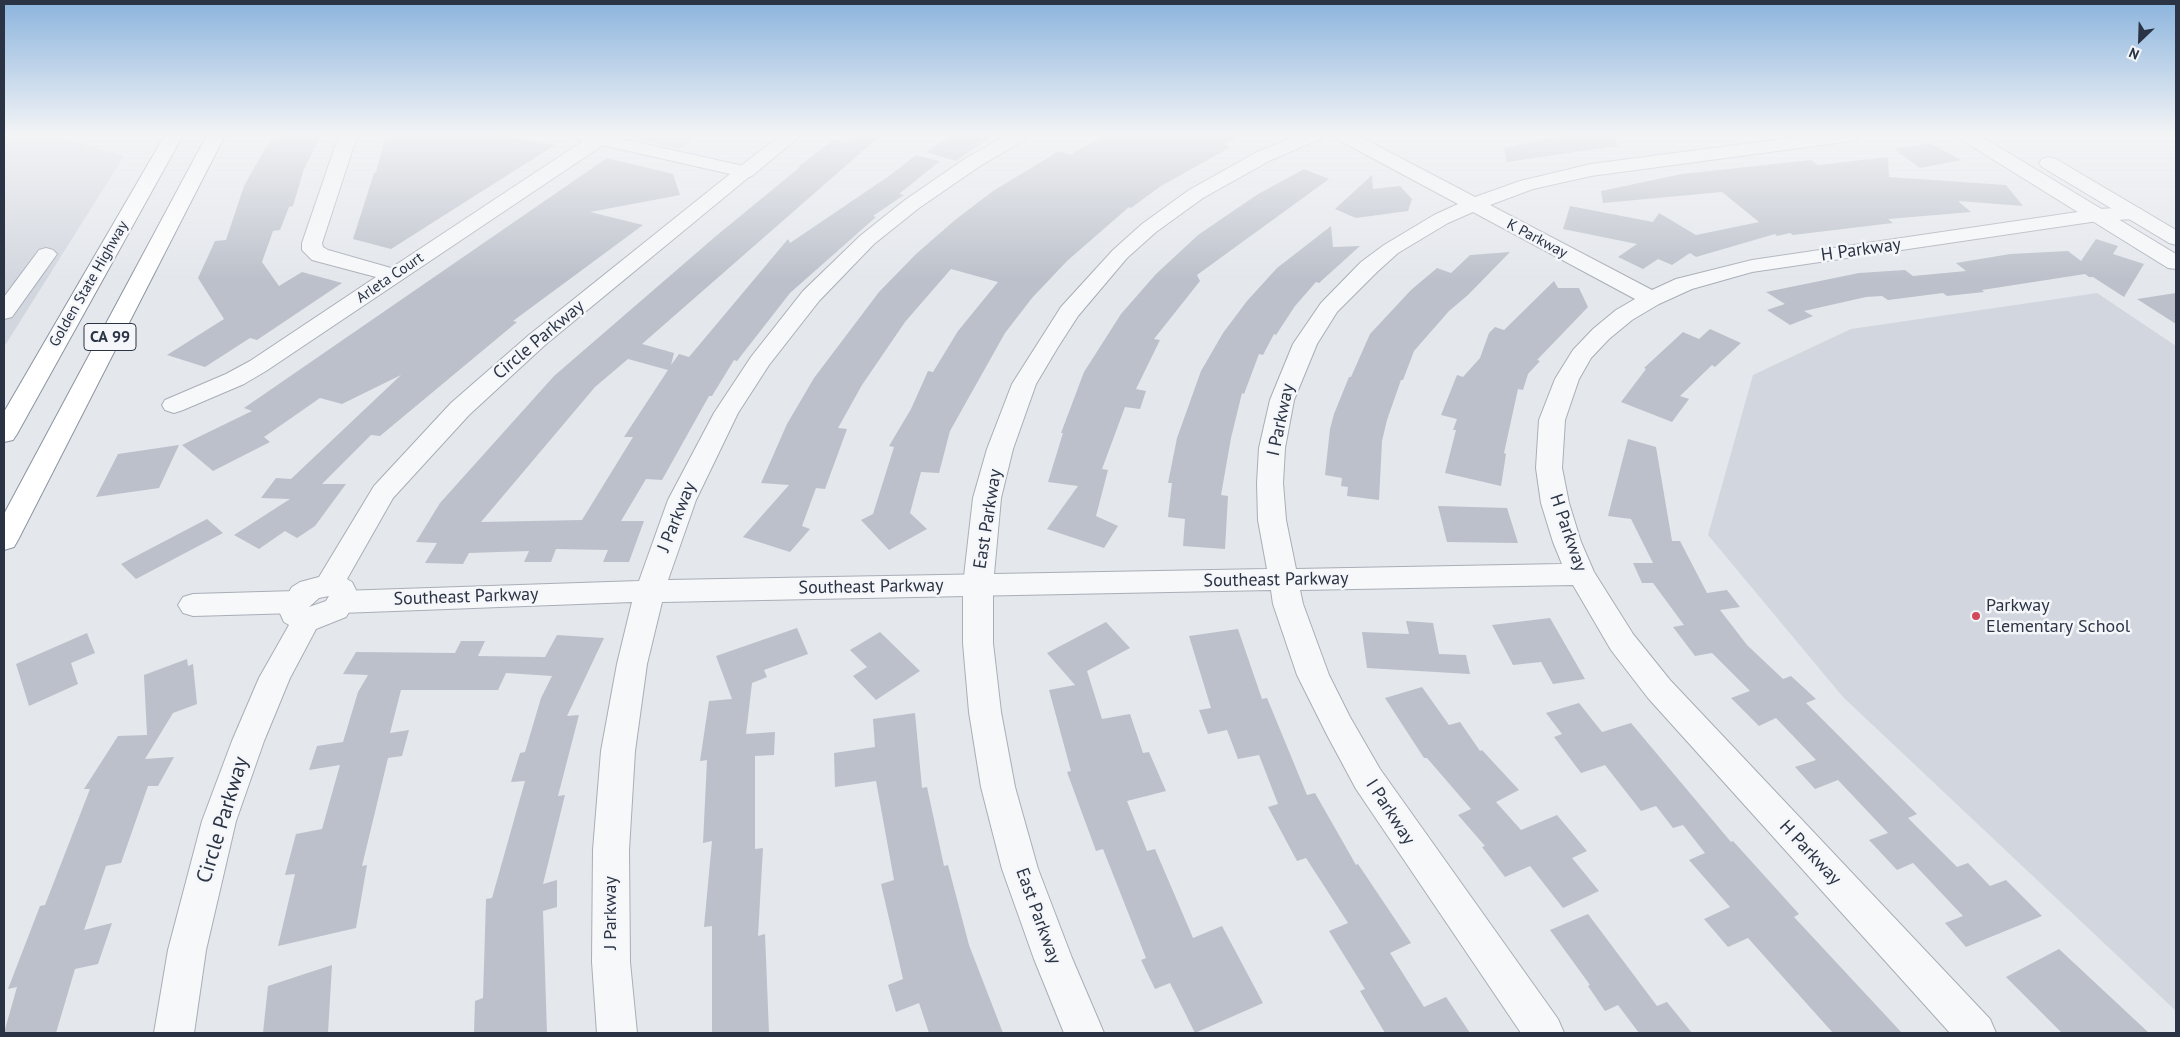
<!DOCTYPE html>
<style>
body{margin:0}
#map{position:relative;width:2180px;height:1037px;overflow:hidden;background:#e4e7ec;font-family:"PT Sans",sans-serif}
canvas{display:block}
.frame{position:absolute;inset:0;border:5px solid #2b3445;pointer-events:none}
.north{position:absolute;left:2115px;top:15px;width:50px;height:50px;-webkit-text-stroke:4px #f4f6f9;paint-order:stroke;rotate:204deg;font-size:14px;font-weight:700;line-height:20px;text-align:center;color:#2b3445}
.north::after{content:'';display:block;margin:auto;width:18px;height:22px;background:#2b3445;clip-path:polygon(50% 0,100% 100%,50% 72%,0 100%)}
</style>
<div id="map">
<canvas width="2180" height="1037"></canvas>
<div class="frame"></div>
<div class="north">N</div>
</div>
<script>
const context = document.querySelector('canvas').getContext('2d');
context.lineJoin = 'round';
function fillPath(path, color) {
  context.fillStyle = color;
  context.fill(path, 'evenodd');
}
function shape(rows) {
  const path = new Path2D();
  for (const r of rows) {
    path.moveTo(r[0], r[1]);
    for (let i = 2; i < r.length; i += 2) path.lineTo(r[i], r[i + 1]);
  }
  return path;
}
function trace(path, color, width, dash) {
  context.strokeStyle = color;
  context.lineWidth = width;
  context.lineCap = dash ? 'butt' : 'round';
  context.setLineDash(dash || []);
  context.stroke(path);
}
function write(font, color, halo, rows, align = 'center') {
  context.font = font + ' "PT Sans",sans-serif';
  context.lineWidth = 5;
  context.setLineDash([]);
  context.textBaseline = 'middle';
  context.strokeStyle = halo;
  context.fillStyle = color;
  for (const [text, x, y, turn = 0] of rows) {
    context.save();
    context.translate(x, y);
    context.rotate((+turn || 0) * Math.PI / 180);
    context.textAlign = isNaN(turn) ? turn : align;
    if (halo) context.strokeText(text, 0, 0);
    context.fillText(text, 0, 0);
    context.restore();
  }
}
const built = shape([
 [4,135,51,135,124,156,4,347],
 [2097,293,2176,346,2176,1011,1843,697,1708,535,1753,375,1851,329]
]);
const green = shape([
 [620,135,699,135,680,149]
]);
const building = shape([
 [276,135,321,135,304,169,293,206,289,207,280,230,273,231,262,262,279,286,302,272,342,283,257,340,250,338,205,367,167,355,224,319,198,278,215,241,226,240,244,186,267,145],
 [386,135,503,135,555,145,391,249,353,239,374,173,376,172],
 [853,135,881,135,642,344,674,353,671,365,679,354,689,357,788,239,790,243,889,176,916,155,940,161,899,194,904,195,873,216,876,217,790,293,737,361,734,360,712,396,709,396,662,480,646,479,621,521,644,521,629,562,603,562,608,550,556,549,551,562,524,562,529,551,469,553,463,564,425,563,437,543,416,542,440,503,554,376,716,236,800,167,798,167,834,139,845,142],
 [628,359,668,370,624,437,633,437,582,520,481,522,595,387],
 [952,135,994,135,956,161,926,152],
 [1104,135,1243,135,1225,144,1231,147,1161,186,1131,208,1129,207,1067,261,1032,298,1005,333,950,431,939,473,921,472,910,513,927,529,889,550,861,520,873,514,894,447,889,446,911,409,928,371,933,372,958,331,998,282,951,269,905,322,862,385,838,428,847,429,825,489,816,488,802,526,810,529,790,552,743,537,789,485,761,483,787,424,814,378,879,292,916,254,955,220,993,191,1059,151,1070,155],
 [1563,135,1616,135,1617,146,1507,162,1504,148],
 [1930,143,1961,160,1920,168,1894,149],
 [1888,157,1889,177,2006,185,2023,206,1958,201,1971,212,1888,219,1893,223,1793,235,1790,233,1777,236,1775,234,1696,257,1690,253,1672,265,1658,259,1643,269,1618,257,1637,244,1563,229,1570,206,1653,222,1659,213,1696,235,1759,222,1722,192,1603,203,1601,191,1682,174,1811,160,1818,165],
 [607,158,673,174,680,195,590,212,643,225,513,321,517,322,380,436,371,435,322,484,346,484,315,526,297,538,285,531,259,549,234,535,290,499,261,498,276,478,291,479,401,375,342,404,320,398,264,437,270,442,213,471,182,445,252,411,244,408],
 [1304,169,1329,179,1197,275,1200,281,1154,339,1160,340,1136,389,1146,391,1140,409,1125,407,1102,469,1108,470,1096,516,1118,526,1104,548,1047,529,1078,486,1048,482,1063,433,1061,433,1084,372,1121,314,1156,274,1198,235,1258,194],
 [1372,175,1373,189,1400,186,1412,199,1408,211,1356,218,1335,209],
 [1331,226,1333,247,1360,246,1319,283,1316,282,1295,306,1276,335,1274,334,1263,355,1259,354,1244,394,1242,393,1231,438,1221,495,1228,496,1225,549,1183,546,1185,519,1168,517,1172,483,1168,483,1177,438,1201,371,1223,333,1247,301,1277,268],
 [2096,239,2118,246,2113,254,2144,264,2124,297,2093,277,2089,277,2085,274,1982,290,1984,292,1947,296,1943,293,1888,300,1882,296,1866,297,1804,311,1813,316,1790,325,1767,310,1785,304,1766,292,1859,273,1905,270,1913,276,1966,271,1956,263,2010,254,2068,251,2081,261],
 [1510,252,1468,295,1449,311,1414,351,1403,380,1401,380,1387,420,1382,441,1379,500,1347,496,1348,487,1341,486,1342,478,1325,475,1330,429,1334,414,1349,377,1351,377,1370,334,1411,290,1437,268,1451,273,1470,255],
 [1554,281,1558,288,1579,288,1588,307,1537,360,1540,361,1528,374,1523,390,1518,389,1504,453,1506,454,1501,486,1445,473,1456,430,1453,430,1457,419,1441,415,1457,375,1463,377,1480,358,1489,333,1495,327,1504,330],
 [2176,293,2176,324,2137,299],
 [1710,329,1741,343,1715,367,1712,365,1680,396,1689,399,1672,422,1621,402,1646,369,1644,368,1683,332,1699,339],
 [1628,439,1656,447,1672,541,1680,541,1707,593,1727,590,1740,607,1720,610,1747,645,1783,679,1791,676,1816,699,1806,703,1917,814,1908,818,1957,867,1968,863,1990,886,2006,880,2042,916,1966,947,1945,923,1963,916,1913,863,1897,870,1869,840,1888,833,1838,780,1815,789,1795,767,1816,760,1776,718,1759,726,1731,698,1750,691,1712,653,1695,656,1673,627,1684,625,1653,583,1642,583,1633,563,1653,563,1631,519,1608,516],
 [179,445,159,488,96,497,118,454],
 [1438,506,1507,508,1518,543,1447,542],
 [207,519,223,533,136,579,121,564],
 [1550,618,1585,679,1553,684,1541,662,1513,665,1492,625],
 [1406,621,1433,623,1439,654,1466,655,1470,674,1367,668,1362,632,1409,634],
 [1106,622,1130,648,1087,671,1102,719,1130,714,1143,753,1149,752,1166,791,1127,801,1147,851,1155,849,1193,938,1222,926,1263,1003,1195,1033,1170,983,1155,989,1141,960,1146,958,1103,849,1096,851,1067,772,1071,771,1049,690,1075,685,1047,653],
 [797,628,808,654,764,670,767,677,752,683,746,734,775,732,774,755,755,756,755,849,763,848,758,936,765,934,769,1033,712,1033,712,926,704,927,712,841,703,843,707,760,700,761,709,701,732,699,716,656],
 [1238,629,1262,699,1267,698,1307,795,1315,793,1356,865,1358,864,1411,943,1390,953,1424,1007,1446,997,1470,1033,1385,1033,1360,991,1365,989,1329,931,1348,923,1306,858,1297,861,1268,807,1278,804,1259,755,1238,759,1227,730,1208,734,1199,710,1211,708,1189,636],
 [880,632,920,671,876,700,853,676,867,667,850,650],
 [87,633,95,653,71,663,78,684,29,706,16,664],
 [557,635,604,638,567,716,579,715,558,796,565,795,543,884,557,880,557,907,543,911,547,1033,474,1033,475,1001,483,998,486,899,492,898,525,781,511,782,520,753,525,752,541,698,552,676,506,673,498,690,401,690,390,733,409,730,402,756,388,758,362,866,367,865,356,928,278,946,295,874,285,875,296,834,322,829,340,765,309,770,317,746,343,742,358,692,368,675,343,674,356,652,455,653,461,641,485,641,478,656,545,657],
 [187,659,188,666,193,664,197,704,173,713,145,759,174,757,158,786,148,786,121,863,106,866,84,930,112,923,98,964,75,969,56,1033,4,1033,17,987,8,989,40,906,45,905,90,789,84,789,118,736,147,735,144,675],
 [1422,687,1449,725,1460,722,1480,751,1482,750,1519,790,1496,802,1521,830,1557,815,1587,851,1572,858,1599,891,1563,908,1530,866,1505,877,1482,847,1485,846,1458,815,1471,809,1427,758,1424,758,1385,698],
 [1579,703,1602,732,1631,723,1731,842,1733,841,1799,914,1794,917,1902,1033,1833,1033,1748,938,1728,947,1704,919,1730,907,1689,860,1705,853,1683,825,1673,828,1656,806,1641,811,1605,765,1581,773,1554,737,1562,734,1546,713],
 [915,713,922,788,927,787,944,866,948,865,969,945,1003,1033,929,1033,919,1003,896,1012,888,985,903,979,881,884,894,880,876,781,835,787,834,753,875,747,873,719],
 [1588,914,1657,1006,1667,1002,1692,1033,1639,1033,1618,1005,1605,1011,1588,986,1590,985,1550,930],
 [2059,949,2149,1033,2062,1033,2006,977],
 [332,965,328,1033,263,1033,268,986]
]);
const minor = shape([
 [341,135,360,135,355,142,322,243,323,247,328,250,391,268,592,135,606,135,608,139,606,143,266,371,244,384,183,410,174,413,165,410,162,405,165,400,226,374,250,361,376,277,312,260,302,250,302,243,337,141,341,135],
 [781,135,801,135,752,176,745,178,738,176,735,172,738,168,781,135],
 [1007,135,1029,135,1026,139,980,166,919,208,874,244,819,301,769,365,738,413,696,500,668,580,1267,569,1258,520,1257,483,1259,448,1270,400,1293,344,1321,303,1361,262,1384,245,1434,215,1458,204,1337,139,1334,135,1357,135,1475,197,1520,181,1591,164,1812,135,1861,135,1858,139,1852,141,1591,176,1533,189,1490,205,1652,290,1676,279,1752,260,2098,209,2134,207,2141,209,2144,213,2141,217,2134,219,2098,221,1752,272,1692,289,1659,304,1632,320,1609,339,1591,358,1579,379,1565,420,1562,468,1569,503,1581,542,1594,572,1633,634,1670,680,1990,1019,1996,1033,1950,1033,1648,698,1611,650,1573,585,1300,590,1303,604,1329,675,1350,717,1380,769,1558,1019,1564,1033,1521,1033,1356,789,1327,735,1297,675,1273,604,1271,590,662,602,647,664,635,751,629,850,630,962,637,1033,597,1033,592,962,593,850,601,751,617,664,632,602,341,613,331,610,326,602,331,594,341,591,639,581,668,500,714,413,751,357,803,291,860,236,905,200,966,158,1007,135],
 [1473,212,1635,299,1616,310,1593,329,1573,350,1555,379,1539,420,1536,468,1541,503,1553,542,1562,564,1296,569,1286,520,1283,483,1285,448,1294,400,1317,344,1337,312,1377,272,1398,253,1448,223,1473,212],
 [46,248,53,250,57,254,12,317,4,319,4,297,39,250,46,248],
 [296,591,306,594,311,602,306,610,296,613,193,616,183,613,178,605,183,597,193,594,296,591]
]);
const tertiary = shape([
 [573,135,606,135,752,168,755,172,545,345,469,415,393,498,347,579,352,582,359,596,346,617,316,629,290,678,264,741,236,821,206,950,194,1033,154,1033,168,950,202,821,232,741,259,678,289,625,284,622,278,609,292,587,300,582,319,577,374,486,451,403,529,335,730,174,576,139,573,135],
 [329,596,326,601,309,607,319,598,329,596],
 [1299,135,1323,135,1320,139,1271,160,1203,198,1156,232,1127,258,1078,316,1058,347,1036,384,1013,449,1001,498,993,585,993,643,1001,712,1015,787,1038,869,1072,958,1104,1033,1064,1033,1034,959,1002,869,981,787,969,712,963,643,963,585,973,498,987,449,1012,384,1061,307,1113,250,1142,224,1189,190,1257,152,1299,135],
 [1957,135,1979,135,2176,254,2176,269,2168,268,1960,139,1957,135],
 [2049,157,2056,159,2176,230,2176,245,2169,243,2042,167,2039,163,2042,159,2049,157]
]);
const motorway = shape([
 [165,135,183,135,17,434,13,440,4,442,4,412,165,135],
 [207,135,225,135,18,540,14,547,4,550,4,514,207,135]
]);
const markers = [
 [1976,616,5,"#d1495b"]
];
const farStreetnames = [
 ["K Parkway",1537,239,28],
 ["Arleta Court",390,278,-34],
 ["Golden State Highway",89,284,-60]
];
const shields = [
 [110,337,52]
];
const shieldNames = [
 ["CA 99",110,337]
];
const streetNames = [
 ["H Parkway",1861,250,-8],
 ["Circle Parkway",539,340,-40],
 ["I Parkway",1281,420,-78],
 ["J Parkway",677,517,-68],
 ["East Parkway",988,519,-81],
 ["H Parkway",1568,533,71],
 ["Southeast Parkway",1276,580,-1],
 ["Southeast Parkway",871,587,-1],
 ["Southeast Parkway",466,597,-2],
 ["I Parkway",1390,812,57],
 ["H Parkway",1810,853,47],
 ["J Parkway",611,913,-90],
 ["East Parkway",1038,916,70]
];
const poiNames = [
 ["Parkway",1986,606],
 ["Elementary School",1986,627]
];
const nearStreetnames = [
 ["Circle Parkway",223,820,-73]
];
fillPath(built, '#d2d6de');
fillPath(green, '#c9d6c5');
fillPath(building, '#bbc0ca');
trace(minor, '#a9aeb7', 2);
trace(tertiary, '#a9aeb7', 2);
trace(motorway, '#8b94a3', 2);
fillPath(minor, '#f7f8fa');
fillPath(tertiary, '#f7f8fa');
fillPath(motorway, '#fff');
const sky = context.createLinearGradient(0, 0, 0, 280);
sky.addColorStop(0, '#8bb4dd');
sky.addColorStop(0.48, '#f3f4f6');
sky.addColorStop(1, '#f3f4f600');
context.fillStyle = sky;
context.fillRect(0, 0, 2180, 280);
for (const [x, y, r, color] of markers) {
  const dot = new Path2D();
  dot.arc(x, y, r, 0, 2 * Math.PI);
  context.fillStyle = color;
  context.fill(dot);
  trace(dot, '#f4f6f9', 2);
}
write('15px', '#2b3445', '#f4f6f9', farStreetnames);
for (const [x, y, w] of shields) {
  const box = new Path2D();
  box.roundRect(x - w / 2, y - 13.5, w, 27, 4);
  context.fillStyle = '#f4f6f9';
  context.fill(box);
  trace(box, '#2b3445', 1);
}
write('bold 16px', '#2b3445', null, shieldNames);
write('18px', '#2b3445', '#f4f6f9', streetNames);
write('18px', '#2b3445', '#f4f6f9', poiNames, 'left');
write('21px', '#2b3445', '#f4f6f9', nearStreetnames);
</script>
